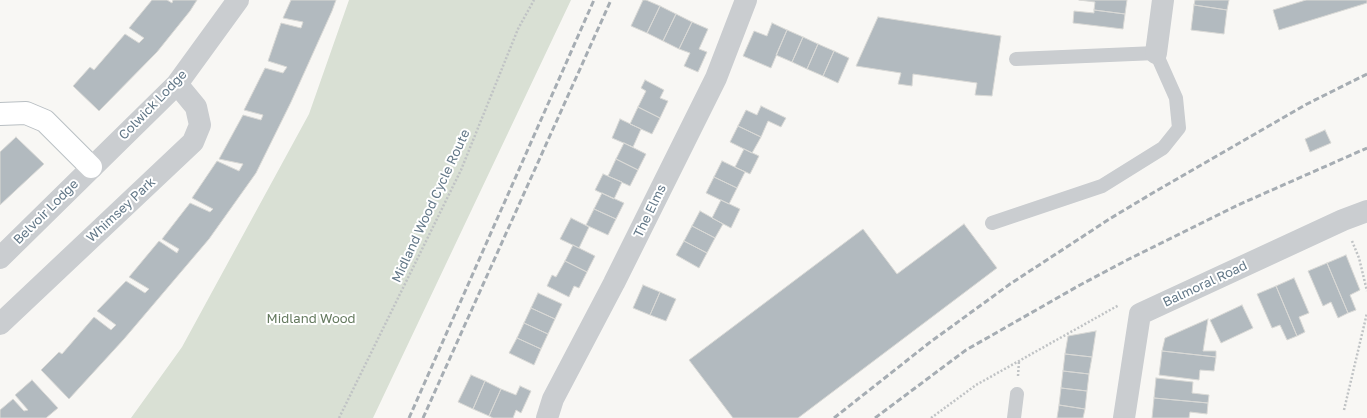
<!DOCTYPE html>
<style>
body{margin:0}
canvas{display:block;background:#f8f7f4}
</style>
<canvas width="1367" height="418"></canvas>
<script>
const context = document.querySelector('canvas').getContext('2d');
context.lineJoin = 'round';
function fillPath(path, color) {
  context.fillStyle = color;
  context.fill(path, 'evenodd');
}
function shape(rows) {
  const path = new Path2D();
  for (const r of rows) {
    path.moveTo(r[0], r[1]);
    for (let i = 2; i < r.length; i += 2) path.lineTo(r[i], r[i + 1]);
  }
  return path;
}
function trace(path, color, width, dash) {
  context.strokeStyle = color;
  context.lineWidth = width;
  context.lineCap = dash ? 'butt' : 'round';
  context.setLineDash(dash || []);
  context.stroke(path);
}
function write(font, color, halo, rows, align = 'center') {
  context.font = font + ' "Golos Text",sans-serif';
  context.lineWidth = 4;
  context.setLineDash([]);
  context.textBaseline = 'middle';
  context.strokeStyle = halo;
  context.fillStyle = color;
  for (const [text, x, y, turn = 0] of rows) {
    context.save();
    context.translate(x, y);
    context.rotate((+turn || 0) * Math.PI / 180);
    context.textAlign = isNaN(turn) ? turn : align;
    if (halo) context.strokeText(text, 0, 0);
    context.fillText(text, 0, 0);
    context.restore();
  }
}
const green = shape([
 [349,0,571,0,373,418,131,418,182,347,309,114]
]);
const building = shape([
 [152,0,167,0,172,3,173,0,197,0,190,11,157,52,99,111,73,86,90,67,94,70,125,34,139,43,144,38,129,28,152,0],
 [291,0,336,0,332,11,291,102,256,173,209,239,124,339,69,399,41,370,59,352,62,354,94,317,111,330,116,325,97,311,126,281,145,293,149,289,129,277,159,241,177,253,179,249,162,239,190,203,210,212,213,209,192,198,217,161,239,171,243,164,219,159,243,115,261,120,263,115,244,110,265,68,283,73,287,67,268,61,281,23,301,28,303,22,283,18,291,0],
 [643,0,646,0,660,6,647,33,631,26,643,0],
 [1079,0,1127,0,1125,14,1094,10,1095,2,1079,0],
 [1195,0,1229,0,1227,10,1194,5,1195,0],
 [1306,0,1367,0,1367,3,1279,30,1273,10,1306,0],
 [1194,5,1227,10,1224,34,1191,30,1194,5],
 [660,6,676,14,663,41,647,33,660,6],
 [1094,10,1125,14,1123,29,1073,23,1074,11,1094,13,1094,10],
 [676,14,692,22,679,49,663,41,676,14],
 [878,17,1001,36,992,96,975,95,977,83,913,74,912,86,898,84,901,73,856,66,878,17],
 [692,22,708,29,699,49,707,52,698,72,684,66,690,53,679,49,692,22],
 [772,23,787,30,771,68,743,56,754,31,767,36,772,23],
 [787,30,803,37,792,62,776,55,787,30],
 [803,37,818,44,807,69,792,62,803,37],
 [818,44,834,51,823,76,807,69,818,44],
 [834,51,849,58,838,83,823,76,834,51],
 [645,80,664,90,660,98,668,101,660,118,638,107,646,91,641,88,645,80],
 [761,106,786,118,781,127,768,121,761,137,738,126,746,110,757,115,761,106],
 [638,107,660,118,652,134,630,124,638,107],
 [620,119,641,129,633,147,612,138,620,119],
 [738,126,761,137,752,153,730,142,738,126],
 [1325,130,1331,143,1310,152,1305,139,1325,130],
 [16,137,44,164,0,205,0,152,16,137],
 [624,143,646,154,638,170,616,159,624,143],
 [744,149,759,156,750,174,735,167,744,149],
 [616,159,638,170,630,186,608,176,616,159],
 [722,161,745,172,737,188,714,177,722,161],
 [603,174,622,182,614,199,595,190,603,174],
 [714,177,737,188,729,204,706,193,714,177],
 [602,193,624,203,616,219,594,209,602,193],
 [721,200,740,209,731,228,712,218,721,200],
 [594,209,616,219,608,235,586,225,594,209],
 [700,211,723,224,715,238,692,226,700,211],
 [571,218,589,227,579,248,560,239,571,218],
 [964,224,997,268,798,418,733,418,689,360,863,229,897,274,964,224],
 [692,226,715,238,707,253,684,241,692,226],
 [684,241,707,253,699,268,676,255,684,241],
 [573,245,595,256,587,272,565,261,573,245],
 [1346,255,1360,290,1350,295,1356,310,1348,313,1327,263,1346,255],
 [565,261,587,272,579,288,574,286,569,297,547,286,552,275,556,277,565,261],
 [1327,263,1348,313,1338,318,1331,302,1323,306,1308,271,1327,263],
 [1294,278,1309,313,1299,317,1305,332,1297,336,1276,286,1294,278],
 [643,285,660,292,650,315,633,308,643,285],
 [1276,286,1297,336,1287,340,1280,325,1272,328,1257,294,1276,286],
 [660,292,676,299,666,321,650,315,660,292],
 [538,293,562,304,555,319,531,308,538,293],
 [1242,305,1253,328,1221,343,1210,320,1242,305],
 [531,308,555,319,548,334,524,323,531,308],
 [1208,319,1203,351,1216,351,1216,357,1162,351,1165,338,1208,319],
 [524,323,548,334,541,349,517,338,524,323],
 [1096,331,1092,357,1065,354,1068,336,1096,331],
 [517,338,541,349,534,365,509,353,517,338],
 [1162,351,1216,357,1214,371,1200,370,1199,380,1159,375,1162,351],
 [1065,354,1092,357,1089,374,1063,371,1065,354],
 [1063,371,1089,374,1087,391,1061,388,1063,371],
 [471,375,485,381,473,409,458,402,471,375],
 [1156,378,1193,382,1192,393,1209,395,1208,403,1154,398,1156,378],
 [32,380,58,408,46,418,0,418,0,410,13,399,24,411,28,410,15,395,32,380],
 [485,381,501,389,489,416,473,409,485,381],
 [520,386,531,391,521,413,516,410,513,418,493,418,489,416,501,389,516,395,520,386],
 [1061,388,1087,391,1085,409,1059,405,1061,388],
 [1154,398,1208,403,1207,414,1190,412,1189,418,1152,418,1154,398],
 [1059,405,1085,409,1083,418,1057,418,1059,405]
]);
const path = shape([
 [1352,241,1359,258,1367,291],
 [1018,376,1019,361],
 [1344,410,1367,313],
 [339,418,461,170,518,29,534,0],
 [931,418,976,385,1119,305]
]);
const lane = shape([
 [992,223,1102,186,1163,148,1179,128,1176,98,1156,53,1016,59],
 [1014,418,1017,394]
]);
const street = shape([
 [1156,53,1163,0],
 [0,258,177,84,238,0],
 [0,324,193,142,200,125,196,107,177,84],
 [547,418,553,399,614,283,716,78,746,0],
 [1124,418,1140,314,1343,220,1367,211]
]);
const secondary = shape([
 [0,114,26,113,45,121,91,167]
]);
const rail = shape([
 [409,418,594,0],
 [423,418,611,0],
 [834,418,929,343,1010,284,1111,218,1156,191,1307,104,1367,74],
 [875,418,966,350,1080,285,1129,259,1238,205,1367,148]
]);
const streetNames = [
 ["Colwick Lodge",153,105,-46],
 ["Midland Wood Cycle Route",431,206,-65],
 ["Whimsey Park",121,210,-43],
 ["The Elms",650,211,-64],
 ["Belvoir Lodge",46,212,-45],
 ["Balmoral Road",1205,284,-25]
];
const parkNames = [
 ["Midland Wood",311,319]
];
fillPath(green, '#d9e0d4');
fillPath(building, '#b2babf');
trace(building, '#d9d9d6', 1);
trace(secondary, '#b9bfc3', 24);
trace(path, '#c0c3c5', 2.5, [2, 2]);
trace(lane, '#cacdd0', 14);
trace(street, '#cacdd0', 22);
trace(secondary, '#fff', 22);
trace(rail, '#a6adb3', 3, [6, 3]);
write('13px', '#637888', '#fff', streetNames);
write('13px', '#657a5f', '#fff', parkNames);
</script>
